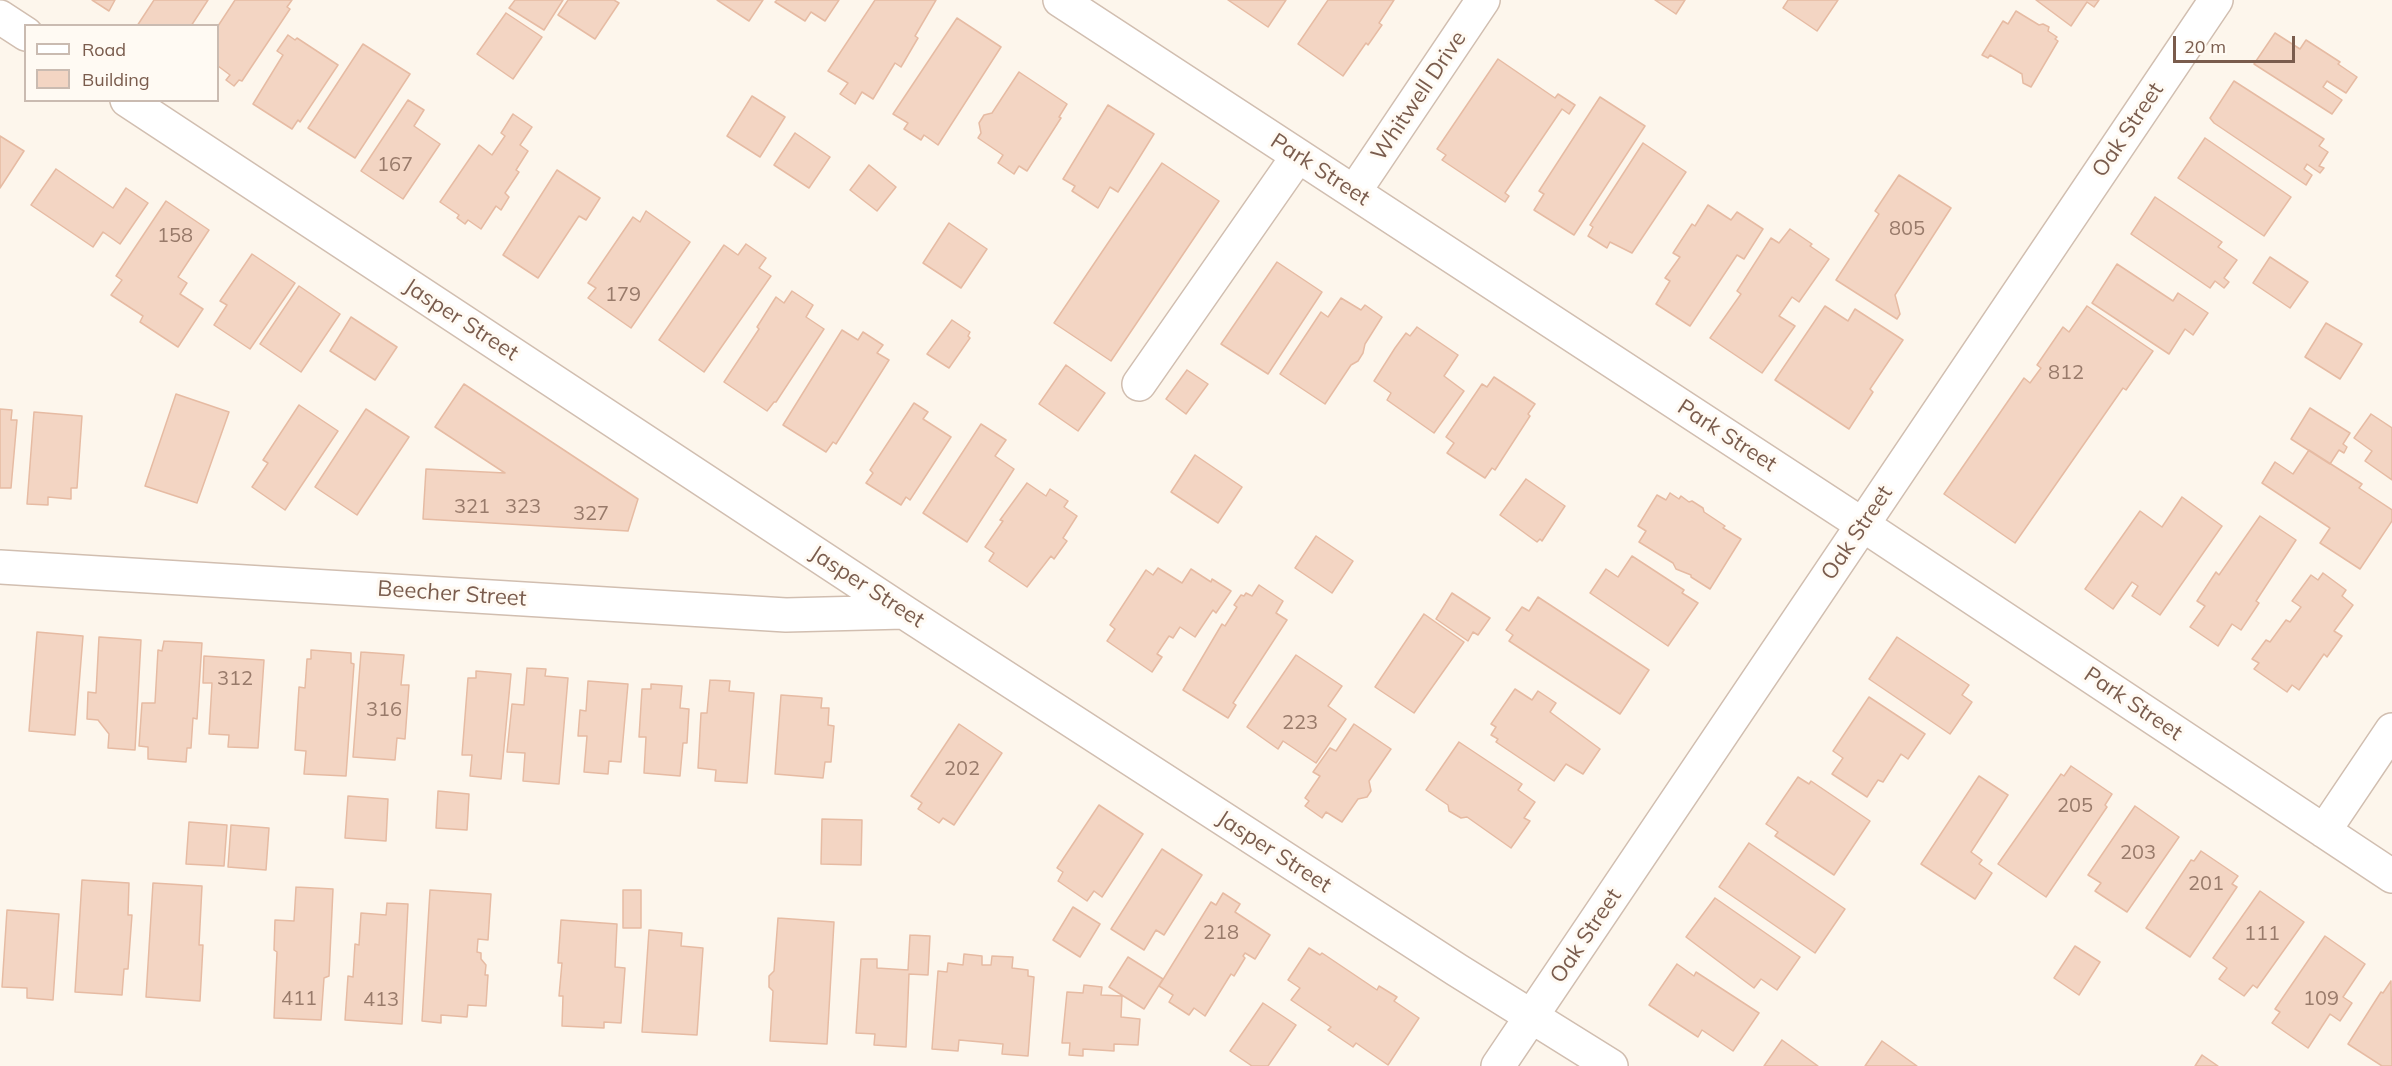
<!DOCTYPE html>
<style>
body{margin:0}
#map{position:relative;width:2392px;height:1066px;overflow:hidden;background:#fdf6ec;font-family:Mulish,sans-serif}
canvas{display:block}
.legend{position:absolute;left:24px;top:24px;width:195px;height:78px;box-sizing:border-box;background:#fffaf3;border:2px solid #cabbb1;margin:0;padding:8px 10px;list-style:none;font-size:18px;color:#7a5c4d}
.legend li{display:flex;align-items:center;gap:12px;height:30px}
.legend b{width:30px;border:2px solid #cabbb1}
.scale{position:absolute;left:2173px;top:36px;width:122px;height:27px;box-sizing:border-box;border:3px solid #7a5c4d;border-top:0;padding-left:8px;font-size:18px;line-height:21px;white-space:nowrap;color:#7a5c4d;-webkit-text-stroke:4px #fffaf3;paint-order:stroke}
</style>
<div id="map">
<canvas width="2392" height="1066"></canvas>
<ul class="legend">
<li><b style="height:8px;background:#fff"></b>Road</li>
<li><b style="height:16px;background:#f3d5c3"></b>Building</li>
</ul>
<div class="scale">20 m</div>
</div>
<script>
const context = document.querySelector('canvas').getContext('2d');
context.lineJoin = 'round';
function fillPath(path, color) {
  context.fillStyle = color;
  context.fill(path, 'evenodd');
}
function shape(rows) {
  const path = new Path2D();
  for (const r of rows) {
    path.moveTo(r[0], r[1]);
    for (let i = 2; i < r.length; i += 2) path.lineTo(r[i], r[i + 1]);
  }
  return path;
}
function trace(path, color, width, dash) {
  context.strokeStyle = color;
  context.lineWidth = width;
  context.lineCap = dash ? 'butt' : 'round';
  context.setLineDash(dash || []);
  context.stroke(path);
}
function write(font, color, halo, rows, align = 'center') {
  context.font = font + ' Mulish,sans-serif';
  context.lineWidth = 6;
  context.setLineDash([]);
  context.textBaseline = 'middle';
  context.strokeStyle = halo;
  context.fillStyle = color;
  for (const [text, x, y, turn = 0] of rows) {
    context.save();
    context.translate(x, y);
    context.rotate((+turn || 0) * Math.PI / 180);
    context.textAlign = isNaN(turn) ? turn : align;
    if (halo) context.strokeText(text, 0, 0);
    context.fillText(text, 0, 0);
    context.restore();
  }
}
const building = shape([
 [92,0,115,0,109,11,92,0],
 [154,0,208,0,191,26,137,26,154,0],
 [235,0,292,0,287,7,290,9,242,81,239,80,234,86,226,80,230,75,218,66,218,26,235,0],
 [515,0,563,0,544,30,509,8,515,0],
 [568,0,614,0,619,3,595,39,558,15,568,0],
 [717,0,763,0,749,21,717,0],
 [777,0,839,0,825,21,811,12,805,21,775,2,777,0],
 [875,0,936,0,915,36,918,38,901,67,895,63,873,99,862,92,855,104,840,94,848,83,828,71,875,0],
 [1228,0,1286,0,1268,27,1228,0],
 [1328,0,1394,0,1379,23,1382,25,1368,45,1366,43,1343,76,1298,44,1328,0],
 [1655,0,1685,0,1676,14,1655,0],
 [1788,0,1838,0,1817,31,1783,8,1788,0],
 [2036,0,2099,0,2094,7,2087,2,2071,26,2036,0],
 [2016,11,2039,25,2043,24,2049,27,2048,31,2057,37,2055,39,2058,41,2031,87,2023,83,2022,74,1990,55,1988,58,1982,55,2003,21,2008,24,2016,11],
 [506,13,542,37,513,79,477,54,506,13],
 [957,18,1001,47,938,145,924,135,921,140,904,129,908,123,893,114,957,18],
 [2275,33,2300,49,2306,40,2340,62,2338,64,2357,77,2346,93,2327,81,2323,87,2342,100,2332,114,2254,64,2275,33],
 [288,35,295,40,297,38,338,65,300,122,298,120,292,129,253,104,283,55,277,51,288,35],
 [363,44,410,74,355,158,308,128,363,44],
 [1498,59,1555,98,1558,94,1575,105,1569,114,1562,109,1505,193,1509,196,1505,202,1442,160,1446,155,1437,149,1498,59],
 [1019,72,1067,104,1059,117,1061,118,1027,171,1019,166,1014,174,998,163,1003,155,978,138,981,133,979,123,984,115,992,113,1019,72],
 [2234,81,2324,139,2319,146,2328,152,2319,166,2324,168,2320,173,2307,164,2304,169,2312,175,2306,185,2214,123,2210,118,2234,81],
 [752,96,785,117,760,157,727,136,752,96],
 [1600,97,1645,126,1574,235,1534,210,1544,194,1539,191,1600,97],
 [408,100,424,110,414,126,440,144,403,199,361,171,408,100],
 [1108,105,1154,134,1118,192,1110,187,1098,208,1072,191,1075,186,1063,179,1108,105],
 [513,114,532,127,520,145,528,151,516,170,519,172,505,193,509,197,501,210,496,206,481,229,468,220,465,224,457,218,459,215,440,202,479,145,492,155,505,136,501,133,513,114],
 [795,133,830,157,809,188,774,165,795,133],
 [0,136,24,151,0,188,0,136],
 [2205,138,2291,197,2264,236,2178,178,2205,138],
 [1643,143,1686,172,1632,253,1610,242,1607,248,1588,236,1593,227,1590,225,1643,143],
 [1162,163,1219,201,1111,361,1054,323,1162,163],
 [869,165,896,187,877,211,850,190,869,165],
 [56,169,113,208,126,188,148,203,120,244,103,232,93,247,31,205,56,169],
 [557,170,600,198,586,220,579,216,538,278,503,255,557,170],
 [1899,175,1951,208,1895,295,1900,314,1897,319,1836,280,1879,214,1875,211,1899,175],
 [2155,197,2222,242,2218,247,2237,260,2224,278,2229,282,2224,288,2215,281,2210,288,2131,234,2155,197],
 [166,201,209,230,178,277,187,283,180,294,203,309,178,347,140,322,143,316,111,295,122,280,116,276,166,201],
 [1708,205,1731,220,1737,212,1763,229,1744,259,1737,255,1690,326,1656,304,1670,281,1665,278,1680,257,1673,253,1692,224,1695,226,1708,205],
 [646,211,690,242,631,328,588,298,596,288,588,283,633,217,640,222,646,211],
 [949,223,987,249,961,288,923,263,949,223],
 [1790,229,1812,244,1810,246,1829,259,1799,302,1792,297,1779,316,1795,326,1762,373,1710,338,1741,294,1737,291,1771,238,1779,243,1790,229],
 [746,244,766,258,759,268,771,276,704,372,659,340,724,245,738,255,746,244],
 [252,254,295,283,250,349,214,325,227,305,220,301,252,254],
 [2270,257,2308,282,2290,308,2253,283,2270,257],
 [1277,262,1322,292,1268,374,1221,344,1277,262],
 [2117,264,2173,301,2178,293,2208,313,2193,335,2185,329,2169,354,2092,303,2117,264],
 [299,286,340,314,301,372,260,344,299,286],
 [792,291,813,305,806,317,824,329,776,402,774,402,767,411,724,382,759,329,757,327,776,297,784,303,792,291],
 [1341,298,1361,310,1365,305,1382,317,1365,344,1363,353,1358,361,1351,365,1325,404,1280,374,1321,312,1328,317,1341,298],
 [1825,306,1848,321,1855,309,1903,340,1870,389,1873,392,1849,429,1775,380,1825,306],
 [2087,306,2153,351,2126,390,2123,388,2015,543,1944,494,2024,378,2030,383,2041,368,2037,365,2063,327,2069,332,2087,306],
 [351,317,397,347,375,380,330,351,351,317],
 [952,320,970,332,968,336,970,338,949,368,927,354,952,320],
 [2326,323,2362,344,2340,379,2305,357,2326,323],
 [1417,327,1458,355,1444,376,1464,391,1434,433,1387,400,1391,393,1374,381,1395,348,1406,333,1410,336,1417,327],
 [842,330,858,340,863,332,883,345,877,353,889,360,836,444,833,442,826,452,783,425,842,330],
 [1066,365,1105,393,1078,431,1039,404,1066,365],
 [1187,370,1208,384,1186,414,1166,399,1187,370],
 [1494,377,1535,404,1528,414,1530,416,1495,470,1492,468,1485,478,1447,453,1454,443,1446,437,1482,384,1487,387,1494,377],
 [464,384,638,499,628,531,423,519,426,469,505,473,435,427,464,384],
 [176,394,229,412,197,503,145,486,176,394],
 [914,403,928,412,923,419,951,437,910,500,906,497,901,505,866,483,873,473,870,470,914,403],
 [299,405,338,431,285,510,252,487,268,463,263,460,299,405],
 [2310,408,2350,433,2343,444,2347,447,2344,453,2339,450,2330,464,2291,439,2310,408],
 [0,409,12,410,11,420,17,420,11,488,0,488,0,409],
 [366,409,409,437,357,515,315,487,366,409],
 [34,412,82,416,77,488,71,488,71,499,48,497,48,505,27,504,34,412],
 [2371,414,2392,428,2392,480,2365,461,2372,451,2354,438,2371,414],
 [981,424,1006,440,995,456,1014,469,967,542,923,513,981,424],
 [2309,450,2362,484,2359,488,2392,510,2392,521,2360,569,2320,543,2330,528,2262,483,2275,462,2293,474,2309,450],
 [1195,455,1242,487,1218,523,1171,492,1195,455],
 [1526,479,1565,506,1542,541,1540,539,1537,542,1500,515,1526,479],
 [1027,483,1046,496,1050,489,1068,501,1064,507,1077,516,1063,538,1067,541,1054,559,1051,556,1027,587,989,561,994,553,985,547,1003,521,1000,520,1027,483],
 [1670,493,1679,499,1681,496,1689,502,1692,501,1703,508,1704,512,1725,526,1723,528,1741,539,1710,589,1691,577,1691,575,1676,569,1673,563,1639,542,1646,531,1638,526,1657,495,1666,500,1670,493],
 [2182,497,2222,526,2160,615,2132,596,2138,586,2132,582,2113,609,2085,589,2140,511,2162,527,2182,497],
 [2260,516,2296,540,2256,601,2259,603,2241,630,2232,624,2218,646,2190,627,2205,606,2197,601,2216,572,2219,575,2260,516],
 [1316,536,1353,561,1332,593,1295,568,1316,536],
 [1632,556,1684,590,1682,593,1698,603,1668,646,1590,593,1606,569,1618,577,1632,556],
 [1158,568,1182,583,1191,569,1211,582,1212,579,1231,591,1216,613,1213,610,1195,637,1180,627,1173,638,1169,636,1157,654,1162,657,1152,672,1107,641,1115,629,1110,625,1146,570,1153,575,1158,568],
 [2323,573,2346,590,2342,596,2353,605,2334,631,2342,636,2327,657,2324,654,2299,690,2292,685,2287,692,2254,669,2259,663,2252,659,2266,640,2270,642,2286,620,2290,622,2301,607,2292,601,2311,575,2318,580,2323,573],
 [1259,585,1283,601,1276,613,1287,620,1233,703,1236,705,1228,718,1183,690,1222,624,1225,626,1237,607,1234,605,1241,595,1244,596,1246,593,1252,596,1259,585],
 [1452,593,1490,618,1478,635,1473,632,1468,641,1436,619,1452,593],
 [1538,597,1649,670,1620,714,1509,641,1513,635,1506,630,1522,607,1529,611,1538,597],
 [1424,614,1464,642,1414,713,1375,687,1424,614],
 [37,632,83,636,75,735,29,731,37,632],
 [99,637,141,640,135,750,108,748,109,734,98,720,87,719,88,692,96,693,99,637],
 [1897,637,1969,685,1962,695,1972,702,1950,734,1869,679,1897,637],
 [164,641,202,643,197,719,193,718,191,748,187,748,186,762,148,759,148,747,139,746,142,703,155,703,158,650,162,651,164,641],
 [311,650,351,653,351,663,354,664,346,776,304,774,306,751,295,750,299,687,305,688,307,659,311,659,311,650],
 [361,652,404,655,401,685,409,685,405,739,397,738,395,760,353,757,361,652],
 [1296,655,1342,686,1328,706,1346,719,1316,763,1283,741,1278,749,1247,727,1296,655],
 [204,656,264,660,258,748,228,747,229,735,209,734,212,683,203,683,204,656],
 [527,668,546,669,545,676,568,678,559,784,523,781,525,753,507,752,512,704,524,705,527,668],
 [476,671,511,674,501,779,470,776,472,755,462,755,468,678,476,678,476,671],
 [710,680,730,681,729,691,754,693,747,783,715,781,716,770,698,768,701,713,707,713,710,680],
 [588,681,628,684,621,762,609,761,608,774,584,772,587,736,578,736,580,710,586,711,588,681],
 [651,684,682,686,680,708,689,709,687,743,683,743,680,776,644,773,646,737,639,737,642,689,651,689,651,684],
 [1515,689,1532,700,1538,691,1556,703,1550,712,1600,749,1583,774,1566,764,1554,781,1496,742,1498,739,1491,735,1496,727,1491,724,1515,689],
 [781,695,822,698,821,708,829,708,828,725,834,726,831,762,825,762,823,778,775,774,781,695],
 [1869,697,1925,734,1908,759,1901,754,1883,782,1878,780,1867,797,1832,774,1843,758,1833,751,1869,697],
 [959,724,1002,753,954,825,943,818,939,823,918,809,922,803,911,796,959,724],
 [1354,724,1391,749,1369,781,1371,791,1367,797,1358,799,1342,822,1326,812,1322,818,1305,806,1309,801,1305,798,1320,776,1313,772,1330,748,1336,751,1354,724],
 [1459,742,1522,784,1518,790,1535,802,1524,818,1530,821,1511,848,1467,817,1461,818,1449,811,1448,805,1426,790,1459,742],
 [2071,766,2112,794,2105,805,2107,807,2046,897,1998,864,2061,774,2064,776,2071,766],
 [1979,776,2008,795,1971,852,1982,860,1979,864,1992,873,1975,899,1921,864,1979,776],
 [1798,777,1809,784,1811,781,1870,821,1834,875,1775,836,1778,832,1766,824,1798,777],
 [438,791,469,794,467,830,436,828,438,791],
 [348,796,388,799,386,841,345,838,348,796],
 [1099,805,1143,834,1102,897,1094,891,1087,901,1058,881,1063,872,1057,868,1099,805],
 [2135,806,2179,837,2127,912,2095,891,2101,883,2088,875,2135,806],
 [822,819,862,820,861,865,821,864,822,819],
 [189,822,227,825,224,866,186,864,189,822],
 [231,825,269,828,266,870,228,867,231,825],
 [1749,843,1845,909,1815,953,1719,887,1749,843],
 [1162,849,1202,875,1164,935,1156,930,1144,950,1111,929,1162,849],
 [2201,851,2238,876,2232,884,2237,887,2190,957,2146,928,2191,860,2194,861,2201,851],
 [82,880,129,883,128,915,132,915,128,969,124,969,122,995,75,992,82,880],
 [153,883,202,886,199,945,203,945,200,1001,146,997,153,883],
 [296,887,333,889,329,976,324,978,321,1020,274,1018,277,952,274,950,275,920,294,921,296,887],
 [430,890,491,894,488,940,478,939,477,952,481,953,481,959,486,965,485,975,488,975,486,1006,468,1005,467,1017,441,1015,441,1023,422,1021,430,890],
 [623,890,641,890,641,928,623,928,623,890],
 [2260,891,2304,922,2257,988,2253,985,2244,996,2219,979,2227,968,2213,958,2260,891],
 [1223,893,1240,904,1235,912,1270,935,1255,959,1245,953,1243,956,1245,958,1234,976,1231,974,1205,1016,1194,1008,1189,1015,1169,1002,1173,995,1159,986,1211,902,1216,905,1223,893],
 [1715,898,1800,957,1777,990,1761,979,1754,988,1686,937,1715,898],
 [387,903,408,904,402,1024,345,1020,348,976,353,977,355,944,359,945,361,913,386,915,387,903],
 [1073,907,1100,924,1080,957,1053,940,1073,907],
 [7,910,59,914,53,1000,27,998,27,988,2,987,7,910],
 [778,918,834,922,827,1044,770,1041,773,991,769,987,769,976,774,971,778,918],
 [561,920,617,924,615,967,625,968,621,1023,604,1022,604,1028,562,1026,563,996,559,996,562,963,558,963,561,920],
 [649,930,682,933,681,946,703,948,697,1035,642,1032,649,930],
 [910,935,930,936,928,975,909,974,906,1047,874,1045,875,1034,856,1033,861,959,877,959,877,968,908,970,910,935],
 [2325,936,2365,964,2343,997,2352,1003,2340,1021,2330,1014,2308,1048,2272,1023,2280,1012,2275,1009,2325,936],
 [2075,946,2100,962,2079,995,2054,978,2075,946],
 [1309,948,1320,955,1322,953,1377,990,1379,986,1397,997,1394,1001,1419,1018,1388,1065,1356,1043,1353,1047,1328,1030,1331,1027,1291,1000,1300,988,1288,980,1309,948],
 [964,954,982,956,982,965,991,965,992,956,1013,957,1012,968,1028,970,1028,976,1034,977,1028,1056,1002,1054,1003,1044,959,1040,958,1051,932,1049,938,971,947,972,948,963,963,965,964,954],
 [1128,957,1163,979,1144,1009,1109,987,1128,957],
 [1677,964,1694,976,1696,972,1759,1013,1733,1051,1702,1030,1698,1037,1649,1005,1677,964],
 [2391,981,2392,1066,2382,1066,2348,1044,2381,992,2383,993,2391,981],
 [1084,985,1102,987,1101,995,1122,996,1121,1017,1140,1019,1138,1045,1114,1044,1114,1051,1083,1049,1083,1056,1069,1055,1070,1043,1062,1043,1067,992,1083,993,1084,985],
 [1263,1003,1296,1025,1268,1066,1252,1066,1230,1051,1263,1003],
 [1782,1040,1818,1066,1764,1066,1782,1040],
 [1882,1041,1917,1066,1865,1066,1882,1041],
 [2202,1055,2218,1066,2195,1066,2202,1055]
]);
const minor = shape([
 [1060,0,1863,525,2392,876],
 [0,17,26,34],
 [127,100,904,612,1457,970,1611,1066],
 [1354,192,1483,0],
 [1139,384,1298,156],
 [0,567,786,615,904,612],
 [2324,831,2392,730],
 [1498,1066,2216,0]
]);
const numberNames = [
 ["167",395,165],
 ["805",1907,229],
 ["158",175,236],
 ["179",623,295],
 ["812",2066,373],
 ["321",472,507],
 ["323",523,507],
 ["327",591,514],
 ["312",235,679],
 ["316",384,710],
 ["223",1300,723],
 ["202",962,769],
 ["205",2075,806],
 ["203",2138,853],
 ["201",2206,884],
 ["218",1221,933],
 ["111",2262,934],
 ["411",299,999],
 ["109",2321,999],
 ["413",381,1000]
];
const streetNames = [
 ["Whitwell Drive",1419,96,-56],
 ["Oak Street",2128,130,-56],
 ["Park Street",1320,170,33],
 ["Jasper Street",461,320,33],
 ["Park Street",1727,436,33],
 ["Oak Street",1857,533,-56],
 ["Jasper Street",867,587,33],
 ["Beecher Street",452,594,4],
 ["Park Street",2133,704,34],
 ["Jasper Street",1274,852,33],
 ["Oak Street",1586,936,-56]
];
fillPath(building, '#f3d5c3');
trace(building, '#e6bba3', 1.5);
trace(minor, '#d1beb0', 36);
trace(minor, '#fff', 33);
write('20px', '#987a6a', null, numberNames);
write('22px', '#7a5c4d', '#fffaf3', streetNames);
</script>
